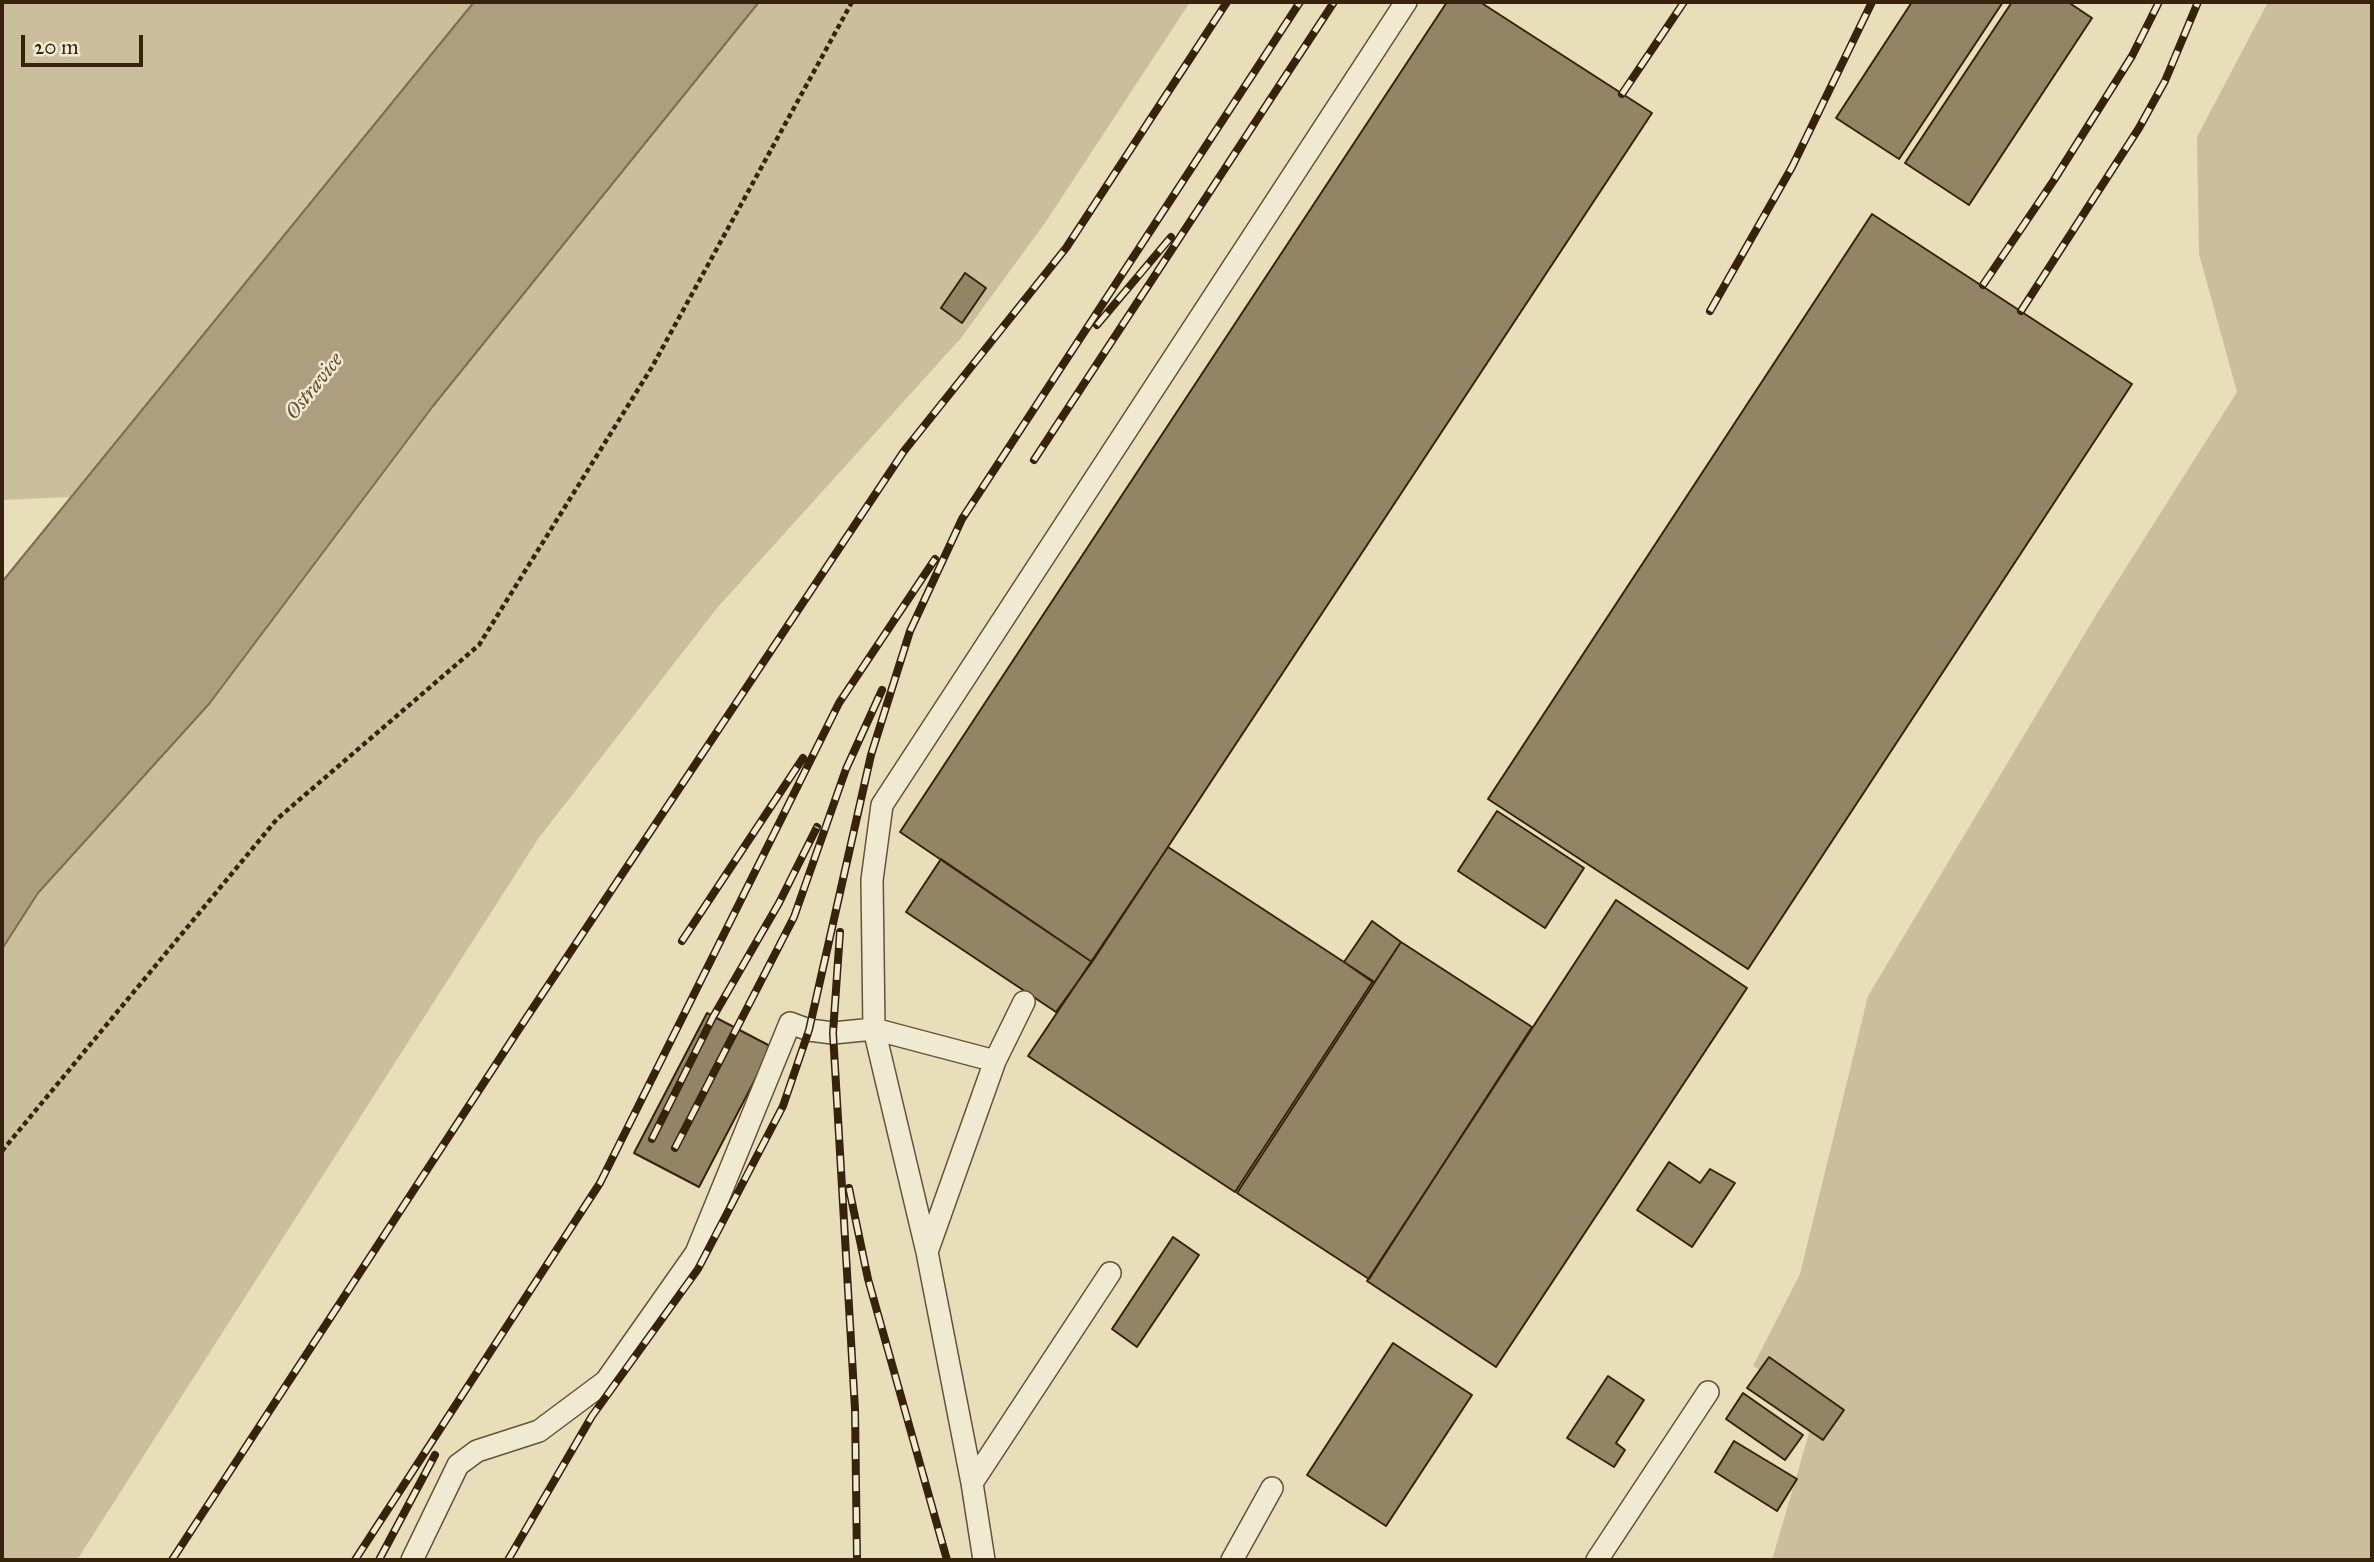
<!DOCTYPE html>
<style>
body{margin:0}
#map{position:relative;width:2374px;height:1562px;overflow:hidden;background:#e9deba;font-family:"IM FELL Great Primer",serif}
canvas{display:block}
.frame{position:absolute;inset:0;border:4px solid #37230c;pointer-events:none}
.scale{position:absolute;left:21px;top:35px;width:122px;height:32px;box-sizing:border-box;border:4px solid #37230c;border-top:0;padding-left:9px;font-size:21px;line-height:24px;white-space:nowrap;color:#37230c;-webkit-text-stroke:5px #f1ead2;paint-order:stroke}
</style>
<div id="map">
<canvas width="2374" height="1562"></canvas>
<div class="frame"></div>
<div class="scale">20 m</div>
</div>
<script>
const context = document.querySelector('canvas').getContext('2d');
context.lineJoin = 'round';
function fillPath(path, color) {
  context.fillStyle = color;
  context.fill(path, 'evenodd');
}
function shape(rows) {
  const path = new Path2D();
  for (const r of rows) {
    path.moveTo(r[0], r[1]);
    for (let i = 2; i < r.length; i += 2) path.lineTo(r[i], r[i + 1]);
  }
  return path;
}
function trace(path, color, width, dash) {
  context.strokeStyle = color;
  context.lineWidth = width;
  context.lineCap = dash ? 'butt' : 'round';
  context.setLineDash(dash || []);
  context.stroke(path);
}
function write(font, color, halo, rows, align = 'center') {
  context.font = font + ' "IM FELL Great Primer",serif';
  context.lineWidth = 5;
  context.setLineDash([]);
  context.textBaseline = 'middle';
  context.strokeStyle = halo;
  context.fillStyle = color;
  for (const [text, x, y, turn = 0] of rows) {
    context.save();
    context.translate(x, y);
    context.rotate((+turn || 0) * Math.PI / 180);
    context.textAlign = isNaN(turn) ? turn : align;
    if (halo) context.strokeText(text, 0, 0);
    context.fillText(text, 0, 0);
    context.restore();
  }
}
const green = shape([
 [2,2,474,2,70,497,2,500],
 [759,2,1190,2,1047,220,961,338,717,608,538,839,77,1560,2,1560,2,949,38,893,209,704,433,406],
 [2268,2,2372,2,2372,1560,1772,1560,1817,1406,1753,1366,1800,1274,1868,996,2096,615,2237,392,2199,254,2197,137]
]);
const water = shape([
 [474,2,759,2,433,406,209,704,38,893,2,949,2,582,474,2]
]);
const building = shape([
 [1447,2,1480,2,1652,113,1092,962,900,832,1447,2],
 [1912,2,2003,2,1899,159,1836,118,1912,2],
 [2012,2,2068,2,2092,18,1969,205,1905,163,2012,2],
 [1872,214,2132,384,1748,969,1488,799,1872,214],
 [965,273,986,288,962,323,941,308,965,273],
 [1497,811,1584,868,1545,928,1458,871,1497,811],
 [1168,847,1373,981,1235,1192,1028,1056,1168,847],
 [941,859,1092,962,1056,1012,906,912,941,859],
 [1616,900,1747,988,1496,1367,1367,1281,1616,900],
 [1372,921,1401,942,1374,983,1344,962,1372,921],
 [1401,942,1532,1027,1369,1279,1237,1193,1401,942],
 [707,1013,772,1047,699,1187,634,1153,707,1013],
 [1669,1162,1700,1183,1710,1169,1735,1183,1692,1247,1637,1210,1669,1162],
 [1173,1237,1199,1255,1137,1347,1112,1329,1173,1237],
 [1393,1343,1472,1395,1386,1526,1307,1475,1393,1343],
 [1769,1357,1844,1410,1823,1440,1747,1388,1769,1357],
 [1608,1376,1644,1400,1616,1443,1625,1450,1614,1467,1567,1438,1608,1376],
 [1743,1393,1803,1435,1785,1460,1726,1419,1743,1393],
 [1734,1441,1797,1479,1777,1511,1715,1472,1734,1441]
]);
const path = shape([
 [2,1151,277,819,479,645,652,367,852,2]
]);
const lane = shape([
 [927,1252,995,1061,1024,1002],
 [972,1483,1110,1273],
 [412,1560,458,1465,477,1451,539,1431,606,1381,696,1253,790,1023,809,1030,833,1033,874,1029,995,1061],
 [984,1560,972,1483,927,1252,874,1029,872,880,882,805,1406,2],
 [1232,1560,1272,1488],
 [1597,1560,1708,1392]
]);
const rail = shape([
 [1622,94,1684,2],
 [1983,285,2054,180,2132,56,2159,2],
 [1710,311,1792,167,1872,2],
 [2021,311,2139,128,2165,81,2198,2],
 [1097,325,1171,237],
 [1034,460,1334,2],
 [840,932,833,1033,855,1409,857,1560],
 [682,941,803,758],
 [652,1139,713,1017,779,903,817,827],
 [675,1148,794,917,846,769,882,690],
 [849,1188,868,1279,947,1560],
 [172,1560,519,1029,904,451,1066,248,1227,2],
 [355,1560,600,1183,839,703,935,559],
 [379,1560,435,1455],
 [508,1560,592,1416,698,1269,783,1106,809,1030,871,755,910,631,962,519,1300,2]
]);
const waterNames = [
 ["Ostravice",315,387,-51]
];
fillPath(green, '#cbbe9c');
fillPath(water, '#ac9e7f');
trace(water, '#7d6d51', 2);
fillPath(building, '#948466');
trace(building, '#37230c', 2);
trace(lane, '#645238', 24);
trace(path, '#37230c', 4.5, [5, 3.5]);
trace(lane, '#f1ead2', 21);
trace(rail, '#37230c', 8);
trace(rail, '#f1ead2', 5, [16]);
write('italic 21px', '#604e34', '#f1ead2', waterNames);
</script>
